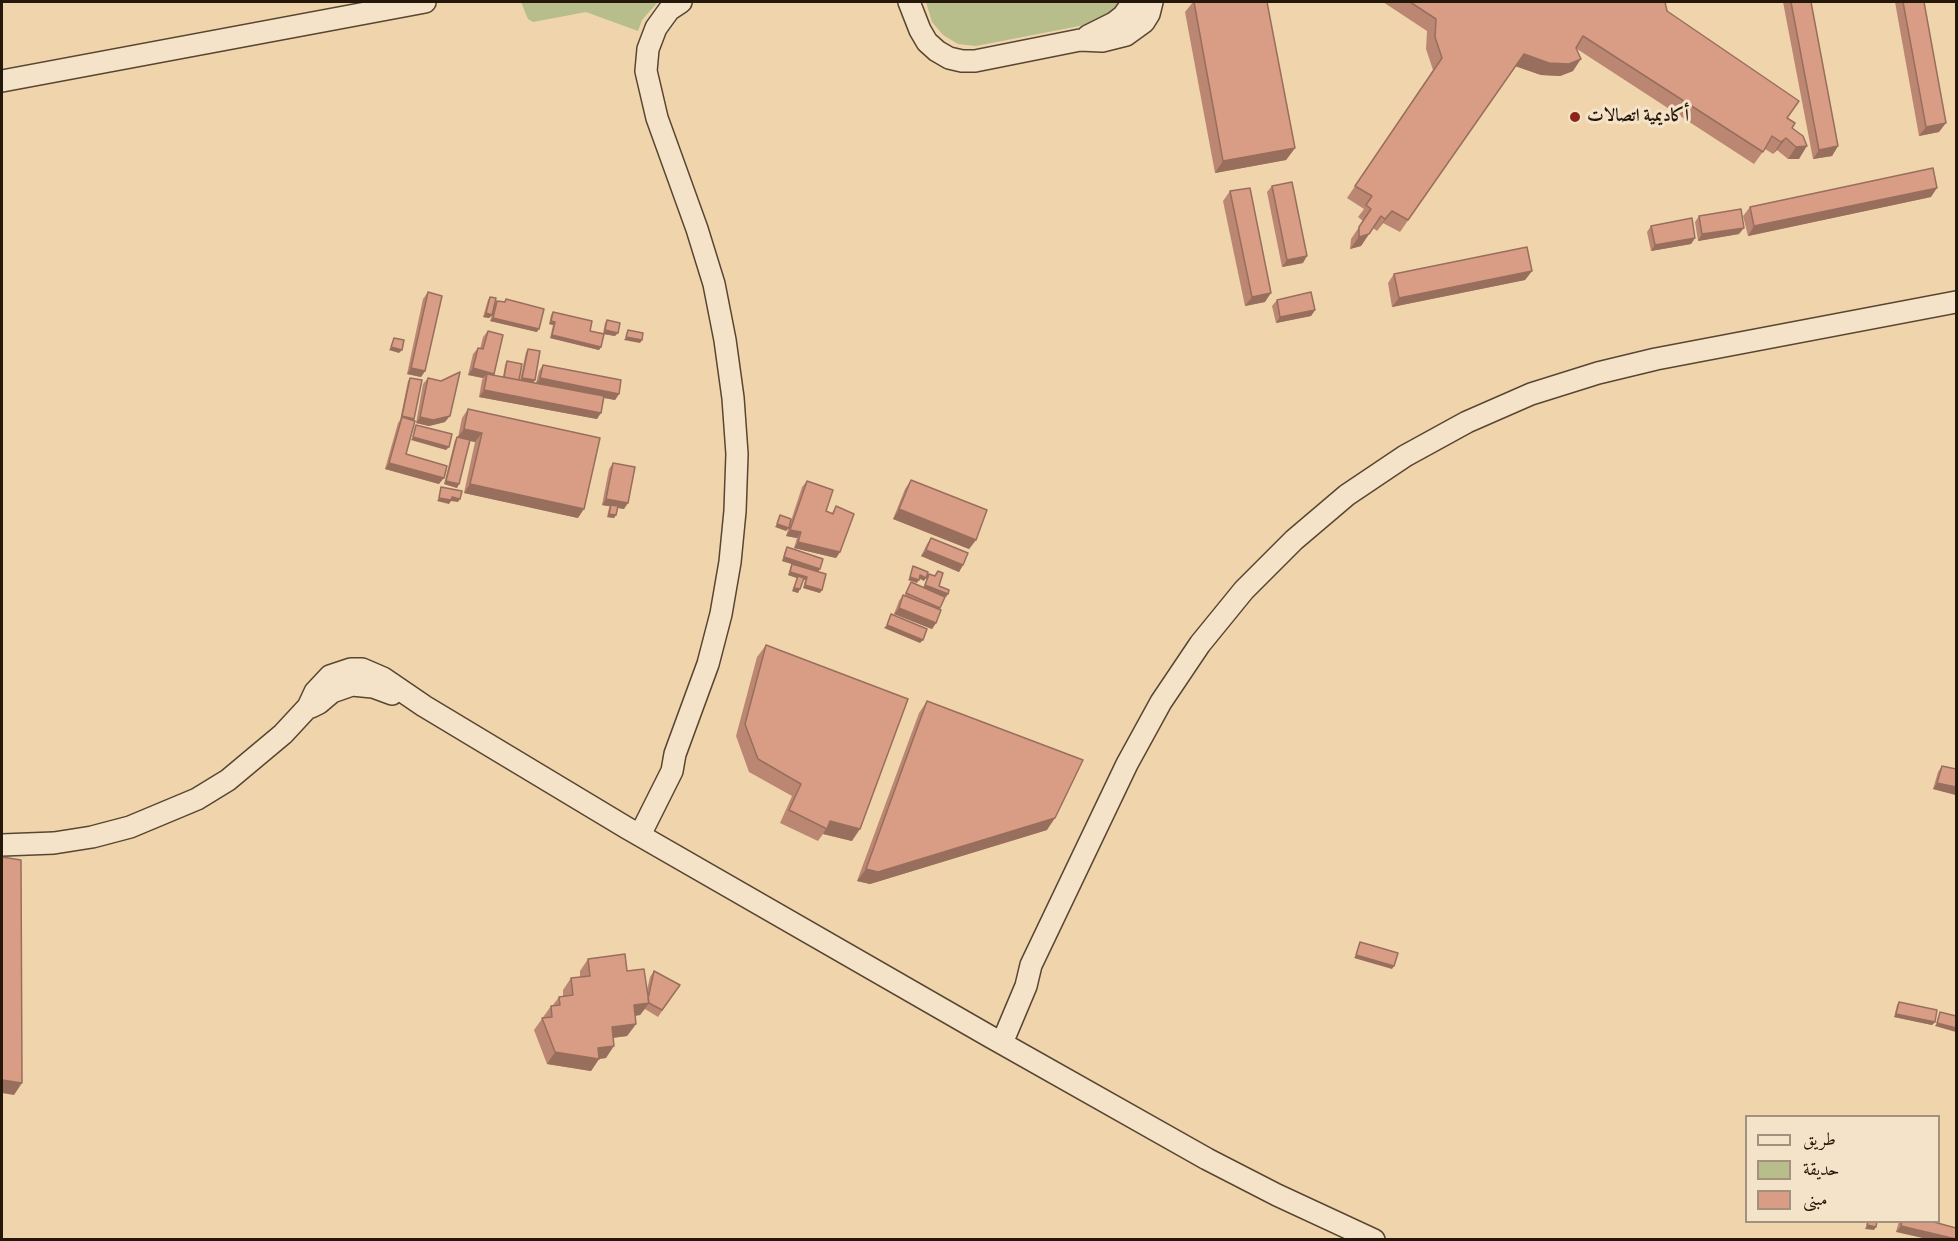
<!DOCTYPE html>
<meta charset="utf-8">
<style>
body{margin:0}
#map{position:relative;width:1958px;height:1241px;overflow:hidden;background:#f0d4ac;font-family:"IM FELL Great Primer",Amiri,serif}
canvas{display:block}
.frame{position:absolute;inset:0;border:3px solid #251709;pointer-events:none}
.legend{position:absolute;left:1745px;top:1115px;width:195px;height:108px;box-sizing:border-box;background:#f5e3c9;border:2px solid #a2917c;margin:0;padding:8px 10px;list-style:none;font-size:18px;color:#251709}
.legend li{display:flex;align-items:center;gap:12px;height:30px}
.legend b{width:30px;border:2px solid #a2917c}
</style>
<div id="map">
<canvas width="1958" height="1241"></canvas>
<div class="frame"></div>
<ul class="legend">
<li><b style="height:8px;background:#f5e3c9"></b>طريق</li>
<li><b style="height:16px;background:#b7bd8b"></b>حديقة</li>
<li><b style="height:16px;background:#d99d85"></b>مبنى</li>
</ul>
</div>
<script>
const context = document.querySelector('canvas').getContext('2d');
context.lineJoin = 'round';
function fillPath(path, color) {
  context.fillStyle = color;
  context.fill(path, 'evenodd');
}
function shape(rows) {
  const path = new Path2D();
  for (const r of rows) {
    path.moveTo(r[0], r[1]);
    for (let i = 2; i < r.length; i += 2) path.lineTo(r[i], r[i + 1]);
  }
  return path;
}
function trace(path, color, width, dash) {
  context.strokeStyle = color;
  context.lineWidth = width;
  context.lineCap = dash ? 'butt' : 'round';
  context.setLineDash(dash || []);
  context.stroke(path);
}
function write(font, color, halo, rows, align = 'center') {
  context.font = font + ' "IM FELL Great Primer",Amiri,serif';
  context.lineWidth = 6;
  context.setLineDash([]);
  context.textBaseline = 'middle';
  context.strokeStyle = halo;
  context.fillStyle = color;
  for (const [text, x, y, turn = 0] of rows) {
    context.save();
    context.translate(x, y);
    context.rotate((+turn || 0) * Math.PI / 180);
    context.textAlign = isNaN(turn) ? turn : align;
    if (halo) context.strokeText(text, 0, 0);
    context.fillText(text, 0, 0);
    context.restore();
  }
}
const green = shape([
 [521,2,658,2,642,20,638,31,586,12,533,22,528,19],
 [926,2,1121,2,1117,9,1100,22,976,46,958,44,943,35,932,22]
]);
const minor = shape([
 [909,2,920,30,927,42,937,51,949,58,962,61,975,61,1080,40,1102,41,1126,35,1144,22,1149,14,1152,2],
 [1088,36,1114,23,1123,16,1133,2],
 [2,81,425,2],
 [311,707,319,703,332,692,352,685,373,687,392,694],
 [640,835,672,771,675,754,708,664,721,614,730,562,735,511,737,454,733,398,725,340,714,284,697,229,657,118,646,71,648,49,656,28,669,10,681,2],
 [2,845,54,843,92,837,130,827,197,799,228,780,283,734,308,707,315,692,330,676,351,669,362,669,383,678,424,706,627,828,989,1036,1207,1159,1277,1195,1374,1240],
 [1002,1043,1026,986,1031,965,1127,764,1161,702,1200,644,1244,590,1294,540,1347,495,1405,456,1467,422,1531,394,1598,373,1656,359,1956,302]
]);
const wall = shape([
 [1193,2,1267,2,1295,148,1286,160,1215,173,1185,12],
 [1383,2,1665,2,1667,11,1787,118,1792,128,1799,159,1788,159,1777,150,1773,154,1765,149,1754,164,1577,49,1573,71,1560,76,1541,75,1515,66,1400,232,1383,223,1377,231,1373,228,1361,246,1350,249,1351,239,1363,221,1358,217,1364,209,1347,198,1433,70,1426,49,1427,31],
 [1783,2,1811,2,1838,146,1832,156,1813,159],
 [1895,2,1924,2,1939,132,1919,136],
 [1272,186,1303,263,1282,267,1267,192],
 [1230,191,1265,302,1245,306,1223,201],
 [1931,197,1748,236,1743,216,1750,207],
 [1699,216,1739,234,1698,241,1695,222],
 [1651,226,1695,238,1691,244,1651,251,1647,232],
 [1532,271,1525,280,1392,307,1388,283,1394,274],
 [428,292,425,371,421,377,407,374,423,299],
 [490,297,492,315,489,318,483,317,488,300],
 [506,299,537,332,490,321,495,304,497,301,504,302],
 [1277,300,1315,310,1311,316,1276,323,1272,306],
 [553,312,590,331,603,333,605,323,607,320,615,336,604,334,601,347,599,350,550,338,553,325,549,324,551,315],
 [488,331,494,374,493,375,503,377,505,365,507,361,519,380,520,380,526,352,528,349,535,380,533,383,536,383,539,371,543,365,619,394,615,400,604,398,597,419,479,397,482,380,483,378,468,375,473,354,478,348,480,349,483,337],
 [410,378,413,420,406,454,439,484,385,469,398,423,400,420,408,381],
 [428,378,445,422,429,426,416,423,423,384],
 [468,409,578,518,464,493,475,442,470,441,457,488,444,484,455,440,458,437,462,418],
 [613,463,624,509,618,508,616,515,614,518,607,517,609,508,610,506,602,505,609,469],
 [911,480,976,540,969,549,893,519,905,489],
 [807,481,826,511,832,513,836,506,840,552,836,558,794,548,797,538,786,536,802,487],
 [931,538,963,565,959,572,921,556,927,544],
 [787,547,818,572,820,593,803,588,805,580,803,580,798,593,792,591,797,578,788,575,790,568,792,564,802,567,782,561,785,551],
 [938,571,939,586,946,597,928,590,940,608,936,623,932,629,894,614,899,601,903,595,904,596,911,582,923,588,929,574,935,576],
 [766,645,852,841,823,834,818,841,780,823,792,796,749,772,736,736,757,657],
 [927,701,1047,830,870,884,857,881,919,713],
 [1942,766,1956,769,1956,795,1933,789,1938,772],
 [588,959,627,971,647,990,650,977,654,971,680,985,658,1017,645,1009,640,1015,635,1016,636,1024,627,1036,613,1038,606,1058,599,1059,591,1071,547,1064,534,1030,551,1006,553,1005,559,997,563,996,563,990,571,978,580,977,580,971],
 [1899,1002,1935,1022,1932,1025,1894,1017,1897,1005],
 [1899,1221,1930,1221,1896,1232]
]);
const shadedWall = shape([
 [1524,54,1581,59,1573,71,1560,76,1541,75,1515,66],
 [1946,123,1939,132,1919,136,1926,127],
 [1786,138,1777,150,1773,154,1781,142],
 [1807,146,1799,159,1788,159,1796,147],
 [1838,146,1832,156,1813,159,1819,150],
 [1295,148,1286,160,1215,173,1223,161],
 [1937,188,1931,197,1748,236,1754,226],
 [1392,211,1377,231,1385,219],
 [1744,228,1739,234,1698,241,1702,234],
 [1369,234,1361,246,1350,249,1359,237],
 [1695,238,1691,244,1651,251,1655,245],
 [1307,256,1303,263,1282,267,1287,260],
 [1532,271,1525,280,1392,307,1399,298],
 [1271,293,1265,302,1245,306,1252,297],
 [1315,310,1311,316,1276,323,1280,317],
 [486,313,492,315,489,318,483,317],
 [493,318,539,329,537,332,490,321],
 [551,321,555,322,553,325,549,324],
 [605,330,618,333,615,336,603,334],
 [552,335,601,347,599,350,550,338],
 [626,337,642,340,640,343,624,340],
 [391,347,402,350,399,353,389,350],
 [411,368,425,371,421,377,407,374],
 [473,368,494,374,490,380,487,374,483,378,468,375],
 [522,378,535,380,533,383,520,381],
 [540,378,619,394,615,400,536,384],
 [484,390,601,413,597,419,479,397],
 [450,416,445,422,429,426,416,423,420,417],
 [464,429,482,433,475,442,457,438],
 [413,437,449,447,446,450,411,440],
 [389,463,444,478,439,484,385,469],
 [446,481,459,484,457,488,444,484],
 [470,484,584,509,578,518,464,493],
 [452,497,460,499,458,502,451,501,449,504,437,501,439,498],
 [606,499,628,503,624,509,602,505],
 [899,509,976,540,969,549,893,519],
 [609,514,616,515,614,518,607,517],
 [777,524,789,528,786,531,775,527],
 [790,530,801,532,797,538,786,536],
 [798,542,840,552,836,558,794,548],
 [926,550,963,565,959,572,921,556],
 [784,557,820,569,818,572,782,561],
 [790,572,807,577,805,580,798,578,798,576,797,578,788,575],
 [920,575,926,578,924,581,918,578],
 [910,577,919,580,917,583,908,580],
 [805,585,822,590,820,593,803,588],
 [925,585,948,594,946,597,923,588],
 [794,588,800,589,798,593,792,591],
 [899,608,936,623,932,629,894,614],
 [887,625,923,640,920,643,884,628],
 [1937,783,1956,787,1956,795,1933,789],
 [1055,818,1047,830,870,884,857,881,866,869],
 [830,821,860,829,852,841,823,834],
 [1356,955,1394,966,1392,969,1354,958],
 [649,1003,640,1015,625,1017,634,1005],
 [1896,1014,1935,1022,1932,1025,1894,1017],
 [1937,1023,1956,1028,1956,1032,1935,1026],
 [636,1024,627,1036,603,1039,612,1027],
 [614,1046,606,1058,598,1059,599,1059,591,1071,547,1064,555,1052],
 [2,1080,22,1083,14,1095,2,1093],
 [1867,1225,1876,1227,1874,1230,1865,1229],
 [1901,1226,1956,1239,1927,1239,1896,1232]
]);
const building = shape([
 [1194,2,1267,2,1295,148,1223,161,1194,2],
 [1410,2,1665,2,1667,11,1799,101,1787,118,1795,123,1792,128,1803,136,1807,146,1796,147,1786,138,1781,142,1772,136,1763,152,1583,36,1576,48,1581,59,1569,64,1549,63,1524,54,1408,220,1392,211,1385,219,1381,216,1369,234,1359,237,1359,227,1371,209,1366,205,1372,196,1355,186,1442,58,1435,37,1436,19,1410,2],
 [1791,2,1811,2,1838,146,1819,150,1791,2],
 [1903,2,1924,2,1946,123,1926,127,1903,2],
 [1933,168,1937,188,1754,226,1750,207,1933,168],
 [1292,182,1307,256,1287,260,1272,186,1292,182],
 [1250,188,1271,293,1252,297,1230,191,1250,188],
 [1741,209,1744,228,1702,234,1699,216,1741,209],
 [1692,218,1695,238,1655,245,1651,226,1692,218],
 [1527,247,1532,271,1399,298,1394,274,1527,247],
 [428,292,442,296,425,371,411,368,428,292],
 [1311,292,1315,310,1280,317,1277,300,1311,292],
 [490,297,496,298,492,315,486,313,490,297],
 [506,299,544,309,539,329,493,318,497,301,505,302,506,299],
 [553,312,592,321,590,331,604,334,601,347,552,335,555,322,551,321,553,312],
 [607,320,620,323,618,333,605,330,607,320],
 [628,330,643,333,642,340,626,337,628,330],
 [488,331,503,335,494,374,473,368,478,348,483,349,488,331],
 [394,338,404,340,402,350,391,347,394,338],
 [528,349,540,351,535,380,522,378,528,349],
 [507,361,522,364,519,380,504,377,507,361],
 [543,365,621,380,619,394,540,378,543,365],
 [460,372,450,416,433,420,420,417,428,378,441,381,460,372],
 [487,374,604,396,601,413,484,390,487,374],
 [410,378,422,380,414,419,402,416,410,378],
 [468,409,600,438,584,509,470,484,482,433,464,429,468,409],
 [402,417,415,421,406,454,447,466,444,478,389,463,402,417],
 [416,425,452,434,449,447,413,437,416,425],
 [457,437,470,440,459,484,446,481,457,437],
 [613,463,635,467,628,503,606,499,613,463],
 [911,480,987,510,976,540,899,509,911,480],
 [807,481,833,490,826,511,833,514,836,506,854,514,840,552,798,542,801,532,790,530,807,481],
 [441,487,462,491,460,499,452,497,451,500,439,498,441,487],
 [611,505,618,506,616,515,609,514,611,505],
 [780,515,791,519,789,528,777,524,780,515],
 [931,538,968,553,963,565,926,550,931,538],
 [787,547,823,559,820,569,784,557,787,547],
 [792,564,826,574,822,590,805,585,807,577,790,572,792,564],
 [913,566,928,572,926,578,920,575,919,580,910,577,913,566],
 [938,571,943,573,939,586,949,590,948,594,925,585,929,574,935,576,938,571],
 [798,576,804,578,800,589,794,588,798,576],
 [911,582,945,597,940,608,906,593,911,582],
 [903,595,941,610,936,623,899,608,903,595],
 [891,614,927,629,923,640,887,625,891,614],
 [766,645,908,699,860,829,830,821,827,829,789,810,801,784,758,759,745,724,766,645],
 [927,701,1083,760,1055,818,878,872,866,869,927,701],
 [1942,766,1956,769,1956,787,1937,783,1942,766],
 [2,857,21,860,22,1083,2,1080,2,857],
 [1360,942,1398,953,1394,966,1356,955,1360,942],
 [625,954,627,971,644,969,649,1003,634,1005,636,1024,612,1027,614,1046,598,1048,599,1059,555,1052,542,1018,552,1017,551,1006,560,1005,559,997,573,995,571,978,590,976,588,959,625,954],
 [654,971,680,985,662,1010,649,1003,648,999,654,971],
 [1899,1002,1937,1010,1935,1022,1896,1014,1899,1002],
 [1940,1012,1956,1016,1956,1028,1937,1023,1940,1012],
 [1868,1221,1877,1221,1876,1227,1867,1225,1868,1221],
 [1902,1221,1930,1221,1956,1228,1956,1239,1901,1226,1902,1221]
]);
const markers = [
 [1575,117,6,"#8f2418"]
];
const poiNames = [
 ["أكاديمية اتصالات",1587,117]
];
fillPath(green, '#b7bd8b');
trace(minor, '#584632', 24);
trace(minor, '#f5e3c9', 21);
fillPath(wall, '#bb8772');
fillPath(shadedWall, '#986e5d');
fillPath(building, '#d99d85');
trace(building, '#986e5d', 1.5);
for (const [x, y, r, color] of markers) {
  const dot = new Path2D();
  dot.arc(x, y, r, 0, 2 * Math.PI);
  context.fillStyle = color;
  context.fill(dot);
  trace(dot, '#f5e3c9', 2);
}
write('bold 18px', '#251709', '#f5e3c9', poiNames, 'left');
</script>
